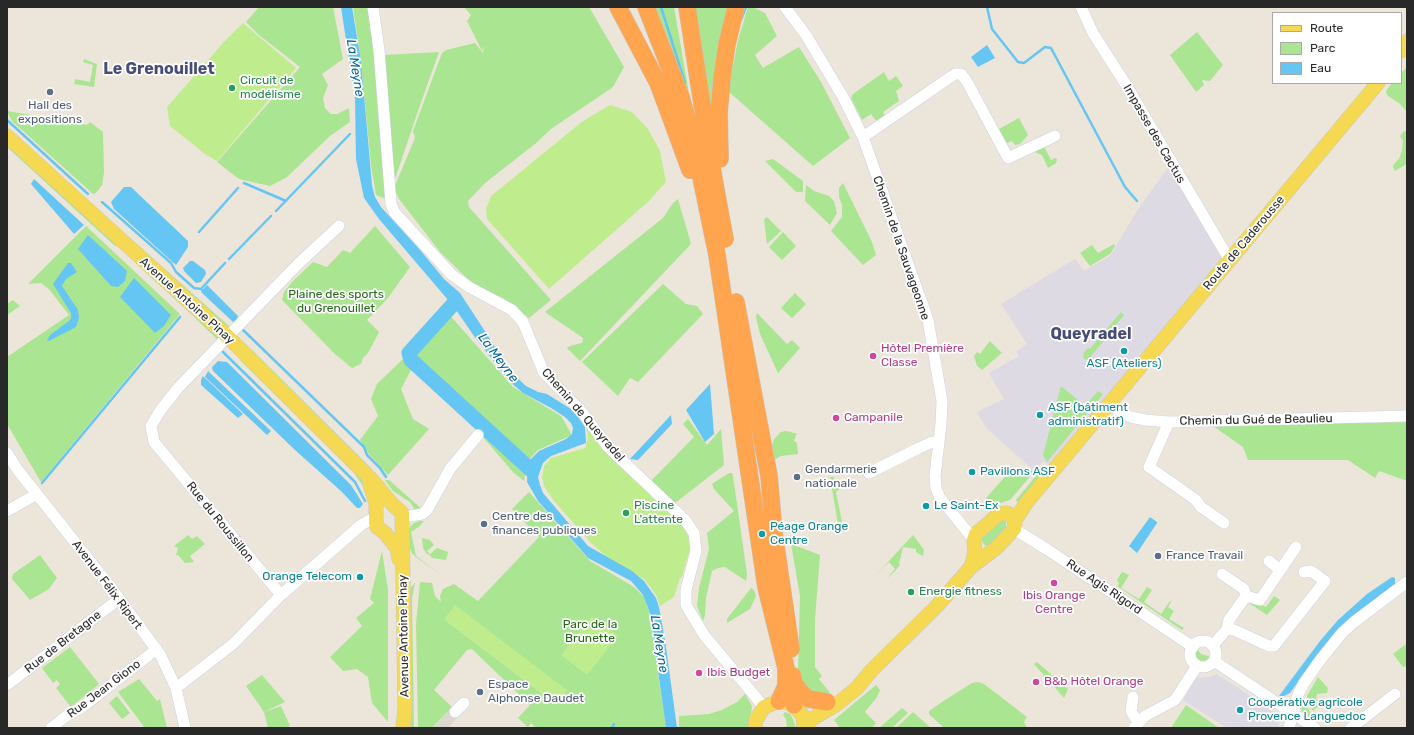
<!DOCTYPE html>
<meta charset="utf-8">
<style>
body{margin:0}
#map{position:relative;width:1414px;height:735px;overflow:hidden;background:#ece5d9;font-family:Rubik,sans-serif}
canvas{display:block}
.frame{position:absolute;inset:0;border:8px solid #282828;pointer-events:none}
.legend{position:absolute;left:1272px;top:12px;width:130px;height:72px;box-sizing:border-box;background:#fff;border:1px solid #a9a9a9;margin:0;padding:5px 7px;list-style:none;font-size:12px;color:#282828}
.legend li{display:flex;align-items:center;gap:8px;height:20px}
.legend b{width:20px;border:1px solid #a9a9a9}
</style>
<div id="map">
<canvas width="1414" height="735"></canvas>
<div class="frame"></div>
<ul class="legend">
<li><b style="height:5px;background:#f6d953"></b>Route</li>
<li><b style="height:11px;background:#aae592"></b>Parc</li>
<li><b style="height:11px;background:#66c6f3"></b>Eau</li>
</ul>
</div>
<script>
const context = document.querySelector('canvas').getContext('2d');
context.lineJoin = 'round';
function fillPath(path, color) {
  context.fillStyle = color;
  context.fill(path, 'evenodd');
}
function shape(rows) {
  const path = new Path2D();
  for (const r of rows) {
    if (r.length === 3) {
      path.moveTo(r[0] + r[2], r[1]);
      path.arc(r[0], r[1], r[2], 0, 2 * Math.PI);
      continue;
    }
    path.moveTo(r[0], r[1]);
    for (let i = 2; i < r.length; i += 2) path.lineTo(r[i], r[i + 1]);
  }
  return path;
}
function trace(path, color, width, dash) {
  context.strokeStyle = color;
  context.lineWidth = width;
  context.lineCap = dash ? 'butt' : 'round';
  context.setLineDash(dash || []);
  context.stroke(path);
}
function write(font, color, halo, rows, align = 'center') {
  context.font = font + ' Rubik,sans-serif';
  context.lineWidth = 3.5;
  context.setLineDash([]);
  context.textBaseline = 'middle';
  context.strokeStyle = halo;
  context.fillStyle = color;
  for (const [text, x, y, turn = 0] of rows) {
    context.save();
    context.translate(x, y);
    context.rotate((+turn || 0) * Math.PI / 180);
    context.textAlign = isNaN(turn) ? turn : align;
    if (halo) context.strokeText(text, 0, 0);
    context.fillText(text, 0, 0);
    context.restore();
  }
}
const industrial = shape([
 [1167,169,1171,169,1224,257,1048,465,1043,461,1035,471,987,429,977,412,1004,399,989,373,1019,356,1016,352,1027,344,1001,304,1075,259,1084,271,1110,256,1138,209],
 [1217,674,1277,714,1280,717,1278,728,1227,728,1183,700,1196,678,1210,677]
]);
const green = shape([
 [259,7,333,7,343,59,322,74,328,85,323,98,325,108,331,114,337,114,349,108,350,122,330,136,287,177,270,186,239,179,217,162,300,67,259,35,246,22],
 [353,7,369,7,375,47,388,200,376,195,371,165,361,61],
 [464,7,589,7,624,67,613,87,551,129,535,144,485,183,468,201,469,207,551,300,529,318,503,298,475,286,440,252,399,199,394,188,415,138,413,131,442,53,446,50,475,43,483,53,484,46,482,51,467,21,471,15],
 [651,7,674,7,695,128],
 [691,7,733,7,715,150],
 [748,7,753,7,765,13,777,36,755,55,763,68,799,47,821,82,850,138,813,166,728,91,738,40],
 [1197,32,1223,65,1210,81,1202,80,1204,85,1196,92,1170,55],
 [439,52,418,111,394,182,383,55],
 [84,59,97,64,94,87,74,84,75,79,90,82,93,65,83,62],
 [1407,67,1407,112,1400,104,1387,95,1386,91,1392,83,1401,83,1401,73],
 [884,72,889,81,896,76,903,86,896,91,899,101,883,112,885,116,877,122,871,114,862,120,851,98,853,94],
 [7,111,87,125,90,122,103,132,104,173,102,185,96,193,93,194,12,121],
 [1019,118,1028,135,1020,144,1015,145,1012,141,1007,143,999,129],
 [1404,131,1407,131,1407,162,1405,165,1395,171,1393,167,1394,164,1399,159,1402,150,1403,141,1400,136],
 [7,142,118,243,115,246,7,147],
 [1044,146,1051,160,1056,158,1057,160,1056,163,1048,168,1042,155,1032,151],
 [773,159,803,181,803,192,796,192,765,161],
 [843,183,872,242,876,255,863,265,831,231,842,217,842,205,839,197,839,188],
 [806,185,814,191,829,196,834,201,837,213,830,225,805,201],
 [678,199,691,244,580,361,567,348,570,346,582,343,583,338,545,312,663,218,673,203],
 [767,217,781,231,767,244,764,219],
 [86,226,180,314,41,482,7,424,7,357,69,315,49,289,41,283,28,284],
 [375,226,410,267,388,298,367,320,379,332,368,353,363,358,361,364,352,368,335,354,282,300,284,292,292,282,313,262,327,267,343,250,350,253],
 [783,232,796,246,782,260,769,247],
 [128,238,130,238,230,327,224,326],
 [1114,244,1115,246,1110,254,1090,266,1080,253,1092,245,1098,253],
 [142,269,218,336,218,340,190,313],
 [663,284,686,304,697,306,703,314,638,382,630,378,618,396,582,362],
 [795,293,806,304,792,318,781,308],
 [13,300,20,306,7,315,7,304],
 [1121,312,1124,315,1088,360,1084,359,1083,354,1088,348,1090,349],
 [448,313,513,387,561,416,572,435,538,450,527,462,524,481,513,472,482,436,483,423,433,373,413,360,411,353],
 [757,313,787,344,792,340,800,348,778,373,760,334,756,317],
 [990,341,1002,353,982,370,977,366,974,356,977,352,980,354],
 [251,349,367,464,382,483,249,351],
 [242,357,366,482,363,486,354,473,240,360],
 [404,358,412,368,401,389,413,419,429,429,388,475,368,453,360,440,378,416,371,399,377,384],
 [1061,386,1085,406,1098,391,1103,394,1047,462,1043,455],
 [688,419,707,445,721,429,724,465,675,503,650,482,694,437,683,424],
 [1407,422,1407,481,1379,471,1375,478,1348,460,1248,460,1243,447,1210,424],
 [786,431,798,434,796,435,794,441,797,443,798,454,781,456,774,460,771,450,774,439,781,432],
 [1044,466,1048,470,1021,500,1017,502,1016,500],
 [1028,467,1034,472,1010,500,993,505,987,501,987,497,1009,472,1022,473],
 [729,473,732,473,733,476,747,574,746,581,725,567,718,568,712,571,706,598,705,615,703,621,697,606,699,588,709,549,707,533,734,511,714,489,712,484],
 [830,477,833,477,842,487,836,492,842,522,838,524],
 [385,480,389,480,423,510,415,510,410,502,393,491],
 [529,492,590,561,634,587,644,597,649,611,666,728,536,728,531,723,528,727,518,718,530,705,472,649,467,650,434,690,452,707,432,728,418,728,416,624,420,582,432,583,435,596,441,602,440,596,443,589,454,584,478,601,539,537,512,509],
 [445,620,567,690,556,704],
 [1002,520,1006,522,1006,528,991,544,988,546,984,545,981,538],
 [420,521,424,521,420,526,411,532,416,556,445,578,416,557,411,552,409,543,409,528,414,523],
 [188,535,192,539,197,536,205,544,190,556,194,562,185,563,178,555,176,555,178,548,174,546],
 [913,535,924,550,923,556,916,552,916,549,903,547,899,564,900,565,895,571,886,579,895,569,889,562,877,574],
 [422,538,430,540,434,545,427,551,430,554,437,548,448,552,446,560,433,558,426,553,423,548],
 [791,544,820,555,815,619,815,667,822,676,819,679,830,693,823,696,805,692,798,671,800,596],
 [382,551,388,590,388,722,372,703,368,677,357,669,343,671,330,657,362,626,356,618,374,603,370,599],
 [40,555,57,578,49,589,30,600,12,579,13,574],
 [1122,572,1129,575,1121,588,1139,599,1147,587,1152,590,1144,602,1161,614,1170,601,1171,602,1168,607,1174,611,1169,619,1184,628,1182,630,1117,586,1119,584,1117,580],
 [415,582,412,599,414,728,411,728,410,589],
 [751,588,754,590,756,596,750,609,727,623,727,619],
 [1274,596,1280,600,1267,615,1249,603,1252,601,1266,607],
 [1407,643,1407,666,1403,667,1393,654],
 [70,647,99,684,71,707,56,688,60,684,57,680,53,683,42,668],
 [1197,649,1201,654,1208,656,1211,658,1210,661,1206,663,1199,662,1195,658],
 [1037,662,1068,689,1064,698,1034,664],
 [262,675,285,702,264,712,281,706,290,726,286,728,268,728,264,712,246,686],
 [1318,677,1328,688,1327,693,1317,694,1316,699,1321,704,1313,711,1308,704,1307,696],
 [139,679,157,701,160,699,167,728,145,728,118,692],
 [978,682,984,684,1027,717,1024,722,1027,728,944,728,929,714,929,711,942,702,972,683],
 [876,685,880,690,877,697,865,712,876,723,872,728,840,728,834,720],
 [745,694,752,706,749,728,679,728,679,716,709,714,722,710,737,702],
 [117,696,130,713,122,719,109,703],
 [1302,699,1312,715,1314,721,1302,712,1300,704],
 [1186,705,1219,728,1171,728],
 [902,708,908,713,892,728,879,728],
 [785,712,790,714,793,719,795,725,794,728,787,728,786,719,783,715],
 [913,712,931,728,896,728]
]);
const pitch = shape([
 [243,23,296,68,217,161,205,154,170,126,167,107,223,43],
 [610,105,632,112,648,129,660,151,666,182,649,201,549,289,487,219,486,209,491,196,583,121],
 [587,428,602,447,678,518,688,534,691,545,682,577,680,578,674,597,660,606,656,595,645,580,607,557,591,543,554,501,544,486,542,477,544,466,551,458,585,448,588,438],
 [455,605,567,690,556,704,444,619],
 [592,616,618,636,587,675,561,655]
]);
const plaza = shape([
 [451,708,459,716,448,728,433,728]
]);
const water = shape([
 [341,7,352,7,361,61,372,185,375,197,381,207,421,251,444,279,460,293,503,359,506,367,526,386,538,392,547,394,574,411,585,427,586,443,551,456,543,463,538,477,540,485,543,493,588,546,632,571,644,581,656,598,659,607,665,640,677,728,666,728,650,613,643,595,631,581,588,558,538,501,527,482,528,462,539,451,566,439,572,434,573,428,571,423,565,417,551,408,523,393,509,381,474,336,454,307,379,219,364,198,356,159,355,99],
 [987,45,995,58,978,67,971,57],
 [34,179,84,225,74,234,31,184],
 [124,187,131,187,188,241,188,247,176,265,114,209,111,202],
 [88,235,127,271,125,281,118,287,111,286,78,249],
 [190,261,193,261,205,270,206,274,201,282,196,283,184,271,183,268],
 [68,263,71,263,77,272,66,279,62,286,78,310,79,318,76,327,49,341,47,340,50,335,69,321,71,318,71,313,53,284],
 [134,278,171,315,164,326,155,333,120,297],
 [207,285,238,316,236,321,233,322,201,292],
 [218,361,227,362,351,485,363,504,360,508,357,508,342,492,295,450,213,371,212,367],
 [208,371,271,431,267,435,205,377],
 [203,376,243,414,238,418,201,385,201,380],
 [710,384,714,434,705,442,686,410],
 [671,415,672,424,638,460,630,459],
 [1150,517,1157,522,1157,523,1137,553,1129,546],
 [1392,577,1395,578,1395,585,1348,622,1312,662,1290,693,1284,696,1279,696,1320,641,1338,620,1367,594]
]);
const stream = shape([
 [661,7,685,83],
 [987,7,992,29,1018,62,1024,63,1045,47,1051,48,1125,187,1137,201],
 [741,20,746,7],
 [7,120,88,194],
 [244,183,286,201],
 [102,202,171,263,176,272,194,288,201,289,204,291],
 [276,211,350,134],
 [199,232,238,188],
 [229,259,271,216],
 [201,289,225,263],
 [241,328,364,447,367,455,380,468,386,477],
 [223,352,355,482,365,501],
 [42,483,180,317],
 [612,728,614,724]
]);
const river = shape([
 [456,301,409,353,411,360,531,470]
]);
const minor = shape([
 [373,7,379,50,391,204,395,213,452,275,469,287,512,310,523,322,544,373,582,412,608,447,685,520,694,533,696,551,686,590,686,605,704,635,764,707],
 [785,7,806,35,843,97,863,137,922,303,928,320,942,401,941,424,935,476,936,488,940,498,974,540],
 [1081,7,1093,33,1128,88,1226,254,1231,259],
 [863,137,955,74,961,74,966,80,1008,158,1055,136],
 [1109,403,1121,413,1131,417,1145,420,1169,422,1407,416],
 [1169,422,1149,467,1196,500,1201,507,1224,523],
 [7,453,17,469,112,589,161,656,176,688,185,728],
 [869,473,919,448,932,442,939,443],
 [7,511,37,494],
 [404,517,422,514,427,510,450,469,478,435],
 [1014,529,1048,550,1193,647],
 [1269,561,1280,570],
 [281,595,154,442,151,426,160,411,178,388,298,264,339,226],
 [1246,596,1260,600,1296,547],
 [1227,629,1234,630,1269,646,1274,646,1325,581,1311,571,1304,572],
 [1203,654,13],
 [1213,645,1227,629,1229,620,1246,596,1244,589,1222,574],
 [1214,661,1315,728],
 [7,685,119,599],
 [176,688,233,644,281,595,361,525,375,517],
 [1133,697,1131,711,1138,722],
 [455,712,464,703],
 [51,728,69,714,81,708,157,649],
 [1134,728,1145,716,1175,700,1197,666],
 [1289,728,1298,695,1304,683,1321,659,1342,633,1354,622,1407,582],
 [1351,728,1395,694]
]);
const major = shape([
 [1401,51,1407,41],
 [7,136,228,337,372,480,393,505,402,513,405,707,403,728],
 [370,484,376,504,376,522,377,527,385,533,397,548,399,559],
 [1015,520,1027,502,1378,83],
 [755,728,756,720,764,707,779,701,789,703,799,711,803,716,804,728],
 [804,728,812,719,837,704,857,688,871,671,937,606,971,567,996,548,1014,529,1015,523,1012,516,1007,513,999,514,976,534,974,540,975,553,971,567]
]);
const highway = shape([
 [618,7,658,83,690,170],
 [646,7,681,97,693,139,717,255,766,587,786,668,786,686,779,701],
 [687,7,712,168,725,239],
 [720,159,719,113,722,78,727,44,736,7],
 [736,302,769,476,774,533,791,649],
 [793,676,794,705],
 [794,683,802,694,809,699,827,702]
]);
const markers = [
 [232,88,4,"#2e9e5b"],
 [50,92,4,"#5c6f8a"],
 [1124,351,4,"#0f9aa8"],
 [873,356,4,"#d1479c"],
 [1040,415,4,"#0f9aa8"],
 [836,418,4,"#d1479c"],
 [972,472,4,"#0f9aa8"],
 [797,477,4,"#5c6f8a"],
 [926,506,4,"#0f9aa8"],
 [626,513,4,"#2e9e5b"],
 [484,524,4,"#5c6f8a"],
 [762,534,4,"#0f9aa8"],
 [1158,556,4,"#5c6f8a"],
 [360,577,4,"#0f9aa8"],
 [1054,583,4,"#d1479c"],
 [911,592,4,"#2e9e5b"],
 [699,673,4,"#d1479c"],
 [1036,682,4,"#d1479c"],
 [480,692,4,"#5c6f8a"],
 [1240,710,4,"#0f9aa8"]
];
const leisureNames = [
 ["Circuit de",240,81],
 ["modélisme",240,95],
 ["Piscine",634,506],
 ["L'attente",634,520],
 ["Energie fitness",919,592]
];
const serviceNames = [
 ["Hall des",50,106,"center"],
 ["expositions",50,120,"center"],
 ["Gendarmerie",805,470],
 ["nationale",805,484],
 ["Centre des",492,517],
 ["finances publiques",492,531],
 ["France Travail",1166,556],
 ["Espace",488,685],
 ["Alphonse Daudet",488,699]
];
const streetNames = [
 ["Impasse des Cactus",1154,134,60],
 ["Route de Caderousse",1244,243,-50],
 ["Chemin de la Sauvageonne",901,248,71],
 ["Avenue Antoine Pinay",187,301,42],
 ["Chemin de Queyradel",583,415,49],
 ["Chemin du Gué de Beaulieu",1256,420,-1],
 ["Rue du Roussillon",220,522,51],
 ["Avenue Félix Ripert",107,585,53],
 ["Rue Agis Rigord",1104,587,34],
 ["Avenue Antoine Pinay",404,636,-91],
 ["Rue de Bretagne",63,642,-38],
 ["Rue Jean Giono",104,689,-37]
];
const parkNames = [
 ["Plaine des sports",336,295],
 ["du Grenouillet",336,309],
 ["Parc de la",590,625],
 ["Brunette",590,639]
];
const hotelNames = [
 ["Hôtel Première",881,349],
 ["Classe",881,363],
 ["Campanile",844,418],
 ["Ibis Orange",1054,596,"center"],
 ["Centre",1054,610,"center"],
 ["Ibis Budget",707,673],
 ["B&b Hôtel Orange",1044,682]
];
const cultureNames = [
 ["ASF (Ateliers)",1124,364,"center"],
 ["ASF (bâtiment",1048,408],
 ["administratif)",1048,422],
 ["Pavillons ASF",980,472],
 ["Le Saint-Ex",934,506],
 ["Péage Orange",770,527],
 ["Centre",770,541],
 ["Orange Telecom",352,577,"right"],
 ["Coopérative agricole",1248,703],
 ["Provence Languedoc",1248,717]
];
const waterNames = [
 ["La Meyne",355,68,81],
 ["La Meyne",498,358,53],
 ["La Meyne",659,644,81]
];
const districtNames = [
 ["Le Grenouillet",159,69],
 ["Queyradel",1091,334]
];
fillPath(industrial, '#dddae3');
fillPath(green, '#aae592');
fillPath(pitch, '#bfed8d');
fillPath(plaza, '#dcd7d0');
fillPath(water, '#66c6f3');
trace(stream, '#66c6f3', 2.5);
trace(river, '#66c6f3', 15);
trace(minor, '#ced1e2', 12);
trace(major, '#c7c7c7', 15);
trace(highway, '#c7c7c7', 18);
trace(minor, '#fff', 11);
trace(major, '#f6d953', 14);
trace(highway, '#ffa550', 17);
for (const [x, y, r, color] of markers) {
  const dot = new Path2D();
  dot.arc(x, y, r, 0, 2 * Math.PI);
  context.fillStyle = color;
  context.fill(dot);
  trace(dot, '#fff', 1.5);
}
write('12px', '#27864d', '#fff', leisureNames, 'left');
write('12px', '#4e5e75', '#fff', serviceNames, 'left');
write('12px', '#282828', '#fff', streetNames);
write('12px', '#236716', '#fff', parkNames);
write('12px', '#b23c85', '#fff', hotelNames, 'left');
write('12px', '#0d838f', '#fff', cultureNames, 'left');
write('italic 13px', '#07629d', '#fff', waterNames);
write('bold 16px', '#474d7a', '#fff', districtNames);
</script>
